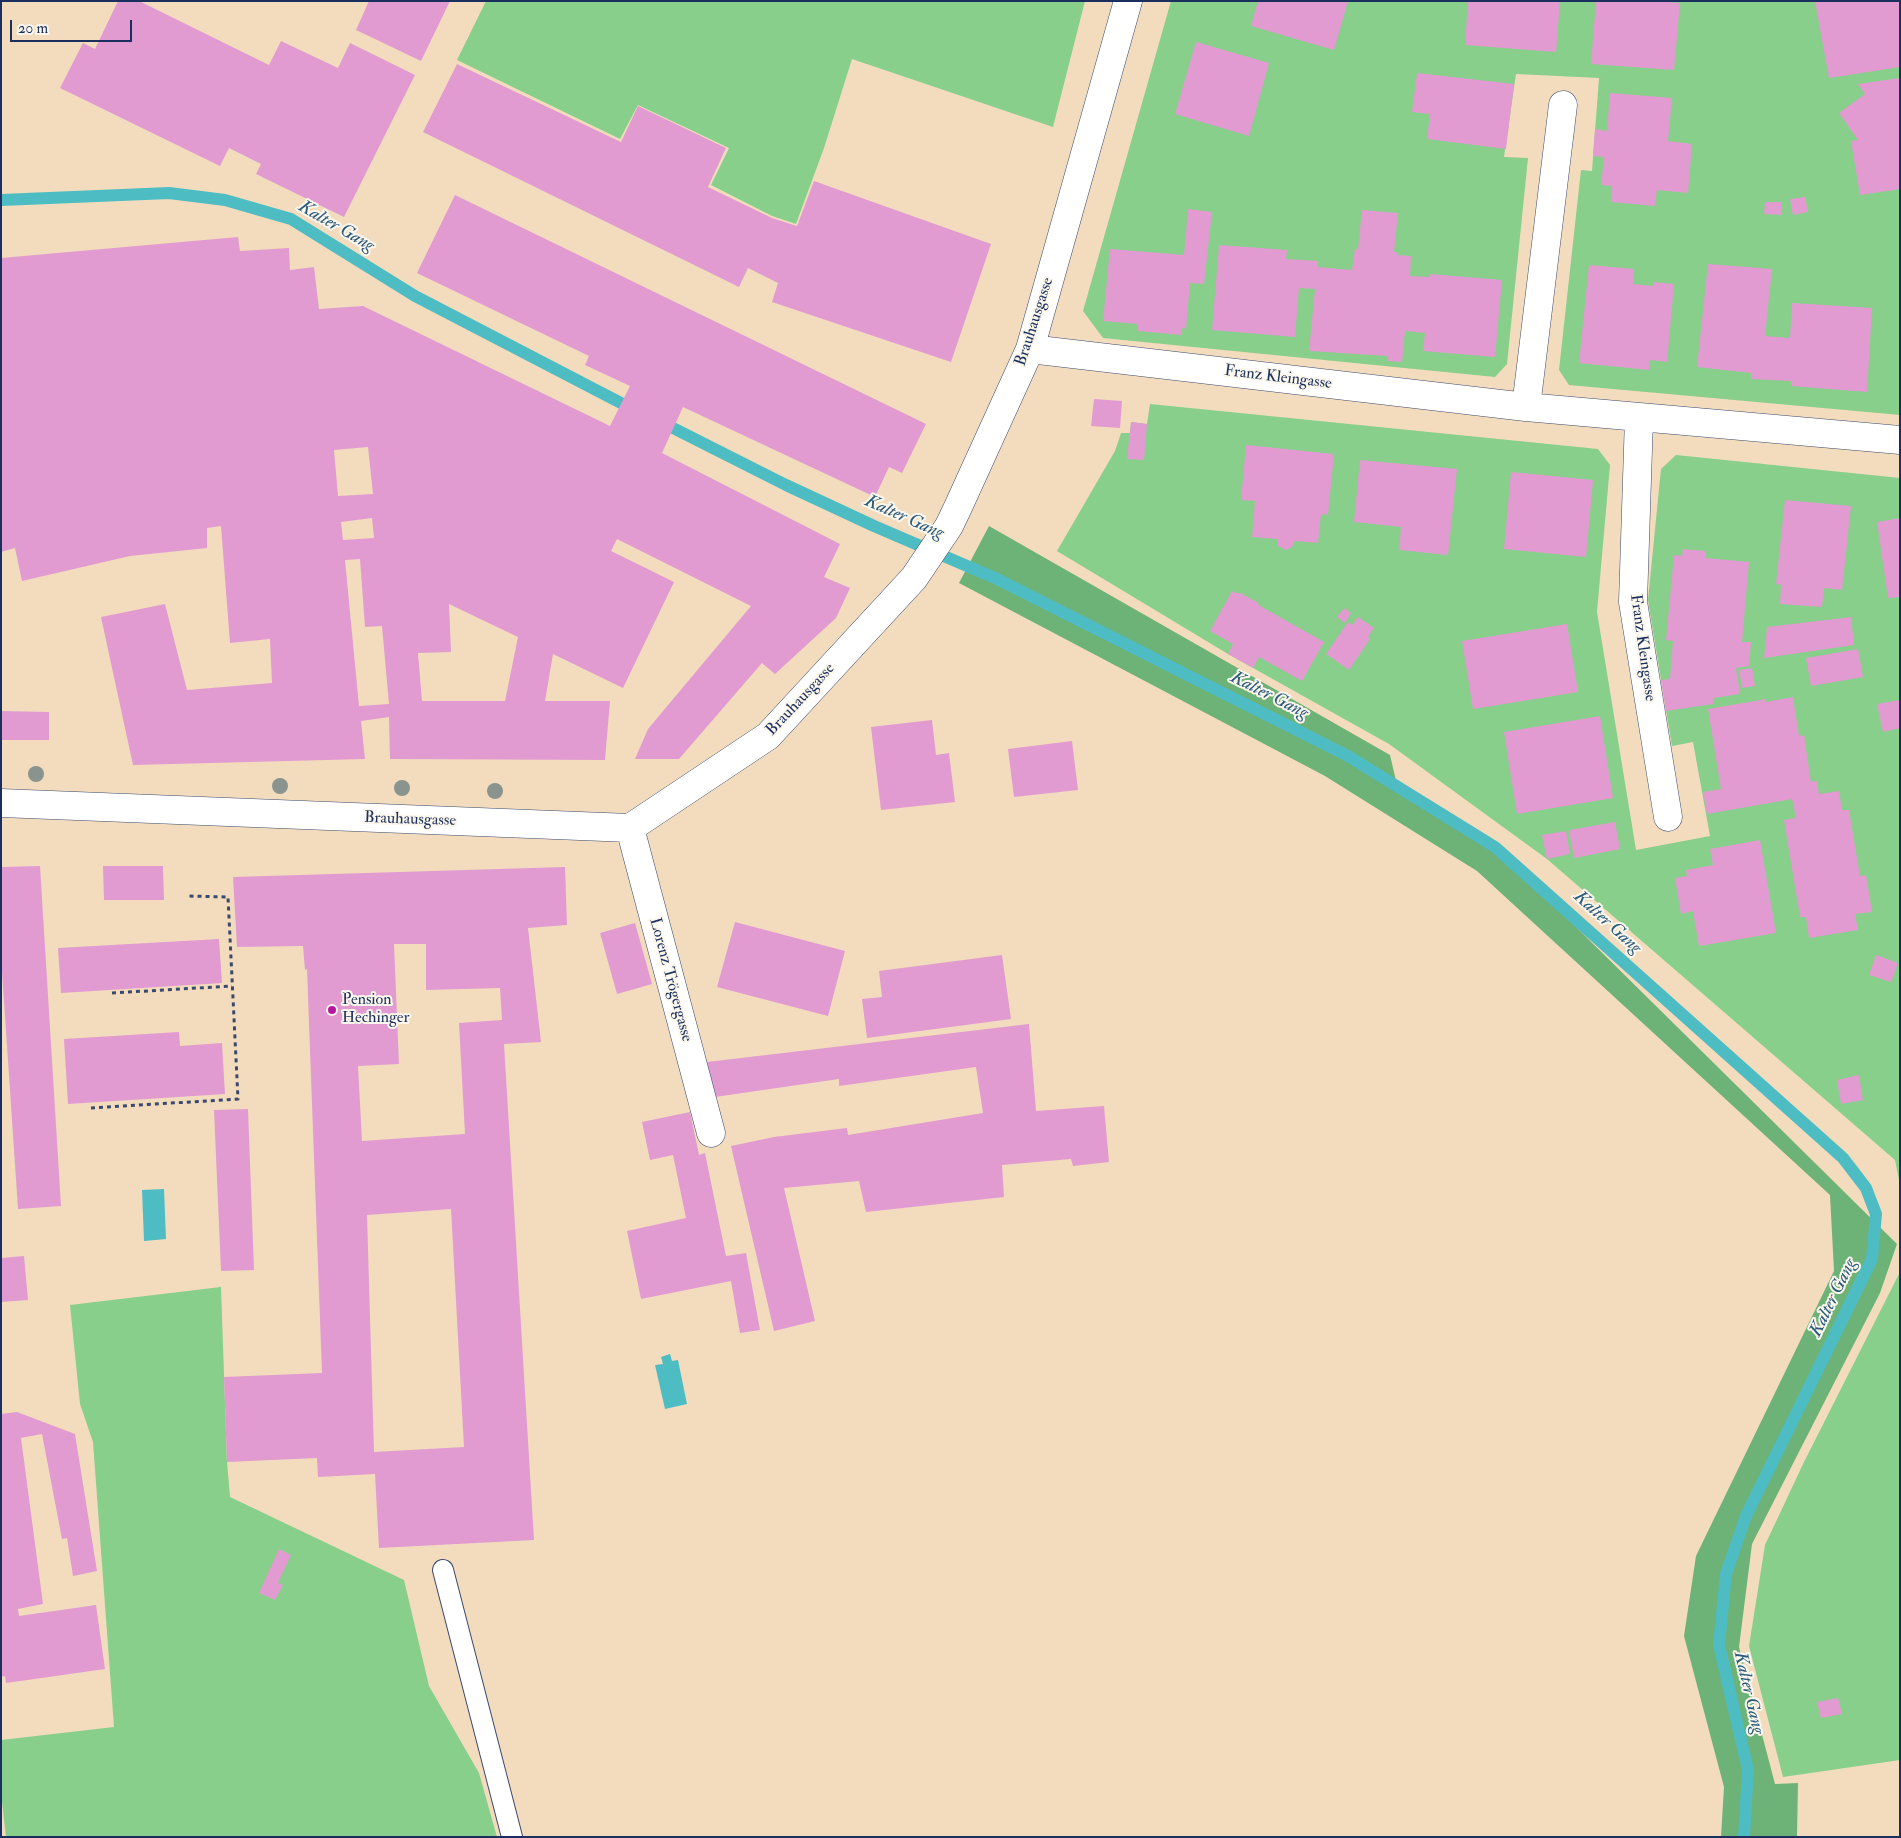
<!DOCTYPE html>
<meta charset="utf-8">
<style>
body{margin:0}
#map{position:relative;width:1901px;height:1838px;overflow:hidden;background:#f2dcbd;font-family:"IM FELL Double Pica",serif}
canvas{display:block}
.frame{position:absolute;inset:0;border:2px solid #1b2f5e;pointer-events:none}
.scale{position:absolute;left:10px;top:20px;width:122px;height:22px;box-sizing:border-box;border:2px solid #1b2f5e;border-top:0;padding-left:6px;font-size:15px;line-height:18px;white-space:nowrap;color:#1b2f5e;-webkit-text-stroke:4px #fbf7ec;paint-order:stroke}
</style>
<div id="map">
<canvas width="1901" height="1838"></canvas>
<div class="frame"></div>
<div class="scale">20 m</div>
</div>
<script>
const context = document.querySelector('canvas').getContext('2d');
context.lineJoin = 'round';
function fillPath(path, color) {
  context.fillStyle = color;
  context.fill(path, 'evenodd');
}
function shape(rows) {
  const path = new Path2D();
  for (const r of rows) {
    path.moveTo(r[0], r[1]);
    for (let i = 2; i < r.length; i += 2) path.lineTo(r[i], r[i + 1]);
  }
  return path;
}
function trace(path, color, width, dash) {
  context.strokeStyle = color;
  context.lineWidth = width;
  context.lineCap = dash ? 'butt' : 'round';
  context.setLineDash(dash || []);
  context.stroke(path);
}
function write(font, color, halo, rows, align = 'center') {
  context.font = font + ' "IM FELL Double Pica",serif';
  context.lineWidth = 4;
  context.setLineDash([]);
  context.textBaseline = 'middle';
  context.strokeStyle = halo;
  context.fillStyle = color;
  for (const [text, x, y, turn = 0] of rows) {
    context.save();
    context.translate(x, y);
    context.rotate((+turn || 0) * Math.PI / 180);
    context.textAlign = isNaN(turn) ? turn : align;
    if (halo) context.strokeText(text, 0, 0);
    context.fillText(text, 0, 0);
    context.restore();
  }
}
const green = shape([
 [486,1,1085,1,1053,127,852,59,824,148,796,224,772,216,711,185,729,148,638,105,620,139,457,60],
 [1171,1,1900,1,1900,415,1569,385,1559,370,1581,170,1592,171,1599,78,1516,74,1504,157,1528,158,1507,364,1495,377,1103,338,1083,311],
 [1150,404,1598,449,1610,465,1597,612,1636,850,1710,836,1693,742,1672,746,1648,600,1661,469,1676,455,1900,478,1900,1185,1895,1160,1547,859,1389,744,1228,654,1057,551,1115,451,1121,433,1130,433,1131,422,1147,424],
 [1900,1272,1900,1760,1783,1777,1749,1646,1765,1545,1804,1462],
 [221,1287,227,1462,230,1497,404,1580,429,1686,479,1773,497,1837,6,1837,1,1793,1,1740,114,1727,93,1442,80,1404,70,1305]
]);
const forest = shape([
 [989,526,1390,755,1397,785,1495,847,1897,1244,1880,1293,1752,1544,1739,1647,1775,1784,1798,1783,1797,1837,1721,1837,1724,1787,1684,1636,1696,1556,1834,1271,1830,1195,1477,871,1325,776,959,583]
]);
const water = shape([
 [164,1189,166,1239,144,1241,142,1190],
 [670,1354,672,1361,678,1360,687,1404,665,1409,655,1365,663,1364,661,1357]
]);
const stream = shape([
 [1,200,169,193,225,200,291,219,415,296,621,403],
 [673,428,786,485,874,526,995,578,1348,756,1495,847,1843,1158,1866,1188,1876,1214,1872,1259,1746,1516,1726,1574,1719,1645,1748,1770,1744,1837]
]);
const building = shape([
 [118,1,139,1,269,65,281,41,338,68,350,43,415,75,344,217,256,174,261,164,229,148,220,166,60,88,83,43,95,49],
 [369,1,450,1,421,61,356,30],
 [1258,1,1348,1,1334,50,1251,26],
 [1468,1,1560,1,1556,52,1465,45],
 [1596,1,1656,1,1680,3,1674,70,1591,64],
 [1815,1,1900,1,1900,67,1829,78],
 [1196,42,1269,63,1249,136,1175,114],
 [457,64,621,142,638,106,726,148,708,187,772,218,797,226,814,181,991,244,951,362,772,302,778,283,748,268,739,287,423,132],
 [1417,73,1514,84,1506,149,1427,139,1430,114,1412,112],
 [1900,78,1900,189,1860,195,1851,141,1858,140,1839,113,1865,94,1858,84],
 [1610,93,1672,98,1668,141,1692,144,1688,193,1657,190,1655,206,1611,202,1612,186,1601,185,1604,157,1593,156,1595,129,1607,131],
 [455,195,926,424,902,473,889,467,875,497,683,407,662,453,840,544,824,577,850,588,836,618,775,674,762,663,679,759,635,759,648,729,751,606,617,539,611,551,674,582,623,688,553,654,545,701,610,701,605,760,390,759,389,717,361,721,365,759,133,765,101,617,165,604,187,690,272,683,270,639,230,643,221,526,207,528,207,548,130,556,22,581,15,548,1,552,1,258,238,237,240,251,289,248,290,270,314,267,319,309,363,306,610,426,630,386,585,365,589,356,417,273],
 [368,447,373,494,338,496,334,450],
 [372,518,374,538,343,540,341,522],
 [360,559,365,627,382,626,389,704,359,706,345,560],
 [449,604,518,637,505,701,422,701,418,653,451,652],
 [1805,197,1808,212,1793,215,1790,199],
 [1765,202,1782,202,1781,215,1764,214],
 [1188,209,1212,212,1204,284,1190,283,1186,329,1182,328,1181,335,1138,331,1138,324,1103,321,1110,249,1184,255],
 [1362,210,1398,213,1394,252,1397,252,1397,255,1411,256,1410,276,1430,277,1430,274,1502,280,1495,357,1423,351,1425,333,1405,331,1402,362,1387,361,1388,356,1309,351,1315,289,1299,288,1295,337,1212,330,1219,245,1287,250,1286,259,1318,261,1317,267,1352,270,1355,249,1358,249],
 [1708,264,1772,269,1765,336,1790,338,1792,303,1872,308,1867,392,1791,386,1791,381,1751,379,1751,373,1697,367],
 [1589,265,1634,269,1633,284,1653,286,1653,282,1674,284,1667,362,1650,360,1649,370,1579,363],
 [1094,399,1122,401,1120,428,1091,426],
 [1131,422,1147,424,1144,460,1127,459],
 [1246,445,1334,454,1328,515,1321,514,1318,543,1295,541,1292,547,1286,550,1278,546,1277,539,1252,537,1255,501,1241,500],
 [1360,460,1457,469,1448,555,1399,550,1401,527,1354,522],
 [1511,472,1593,480,1586,557,1504,549],
 [1785,500,1851,506,1842,590,1824,588,1822,607,1780,604,1781,585,1776,584],
 [1900,518,1900,597,1888,598,1877,522],
 [1683,549,1706,551,1706,558,1749,562,1742,642,1751,642,1749,666,1736,668,1740,694,1713,698,1713,704,1666,711,1661,680,1670,679,1673,641,1666,640,1674,555,1682,556],
 [1232,591,1236,593,1240,593,1257,602,1260,606,1324,642,1302,681,1259,657,1253,668,1228,654,1233,644,1210,631],
 [1344,608,1351,613,1345,623,1337,617],
 [1358,617,1374,628,1368,637,1370,639,1349,670,1326,654,1348,622,1352,625],
 [1851,617,1854,645,1764,658,1767,627],
 [1567,624,1578,692,1473,709,1462,641],
 [1858,649,1863,677,1811,686,1806,658],
 [1752,668,1755,686,1742,688,1739,670],
 [1793,697,1799,736,1804,735,1811,782,1817,781,1819,794,1839,791,1842,810,1849,810,1860,876,1866,875,1872,912,1855,914,1858,930,1809,938,1806,917,1800,917,1784,820,1796,818,1792,799,1707,814,1703,792,1721,789,1708,709,1766,699,1766,702],
 [1900,700,1900,728,1883,732,1877,704],
 [1,711,49,712,49,740,1,740],
 [1600,716,1613,798,1517,814,1504,732],
 [932,720,936,755,949,753,955,802,881,810,871,727],
 [1072,741,1078,790,1014,797,1008,749],
 [1615,822,1620,849,1574,858,1569,830],
 [1566,831,1570,854,1547,859,1542,835],
 [1760,840,1776,933,1699,946,1693,911,1681,914,1675,878,1687,876,1686,870,1713,865,1710,849],
 [40,866,61,1206,18,1209,1,957,1,867],
 [103,866,163,866,164,900,104,900],
 [565,867,567,925,528,928,541,1042,504,1044,534,1540,379,1548,375,1474,318,1477,317,1458,227,1462,224,1377,322,1373,307,969,305,970,303,946,237,947,233,877],
 [394,944,426,944,426,990,500,988,502,1020,459,1023,465,1134,362,1141,358,1066,399,1064],
 [451,1209,464,1447,374,1452,367,1215],
 [735,922,845,951,828,1016,717,987],
 [635,923,652,984,617,994,600,933],
 [219,939,222,983,61,993,58,948],
 [1002,955,1011,1019,867,1038,862,999,882,997,879,971],
 [1876,955,1898,963,1891,982,1869,975],
 [1029,1024,1036,1111,1104,1106,1109,1162,1073,1166,1071,1159,1002,1165,1004,1197,866,1212,859,1181,784,1188,815,1321,774,1331,731,1146,774,1137,847,1128,848,1135,983,1113,976,1067,839,1086,839,1079,715,1097,707,1062],
 [179,1032,180,1046,222,1043,225,1094,68,1104,64,1039],
 [1859,1075,1863,1100,1841,1104,1837,1080],
 [248,1109,254,1270,221,1271,214,1110],
 [690,1112,699,1155,705,1153,726,1256,746,1253,760,1330,740,1333,731,1281,641,1299,627,1231,686,1218,673,1155,650,1160,642,1122],
 [24,1256,28,1300,1,1302,1,1258],
 [17,1412,75,1434,97,1571,73,1576,67,1538,62,1539,42,1434,21,1438,43,1604,18,1609,19,1616,96,1605,105,1669,6,1683,5,1676,1,1677,1,1414],
 [279,1549,291,1555,278,1583,283,1585,275,1600,259,1593],
 [1838,1698,1842,1714,1821,1718,1817,1702]
]);
const path = shape([
 [112,993,232,986],
 [91,1108,238,1099,228,897,186,896]
]);
const service = shape([
 [443,1570,512,1837]
]);
const minor = shape([
 [1030,349,1526,407,1900,440],
 [1526,407,1563,105],
 [1639,418,1633,602,1668,817],
 [1,803,630,828,768,736,914,578,949,526,959,505,1030,349,1128,1],
 [630,828,711,1133]
]);
const trees = [
 [36,774],
 [280,786],
 [402,788],
 [495,791]
];
const markers = [
 [332,1010,5,"#b5179e"]
];
const streetNames = [
 ["Brauhausgasse",1035,322,-72],
 ["Franz Kleingasse",1278,378,7],
 ["Franz Kleingasse",1642,648,82],
 ["Brauhausgasse",801,700,-47],
 ["Brauhausgasse",410,820,2],
 ["Lorenz Trögergasse",670,980,75]
];
const poiNames = [
 ["Pension",342,1001],
 ["Hechinger",342,1019]
];
const waterNames = [
 ["Kalter Gang",336,227,30],
 ["Kalter Gang",904,518,24],
 ["Kalter Gang",1269,696,27],
 ["Kalter Gang",1607,923,42],
 ["Kalter Gang",1834,1298,-64],
 ["Kalter Gang",1748,1693,77]
];
fillPath(green, '#87cf8b');
fillPath(forest, '#6db277');
fillPath(water, '#4ebdc3');
trace(stream, '#4ebdc3', 12);
fillPath(building, '#e19bd1');
trace(service, '#3b496c', 22);
trace(minor, '#3b496c', 29);
trace(path, '#3b496c', 3, [4, 4]);
trace(service, '#fff', 20);
trace(minor, '#fff', 28);
context.fillStyle = '#8b938f';
for (const [x, y] of trees) {
  context.beginPath();
  context.arc(x, y, 8, 0, 2 * Math.PI);
  context.fill();
}
for (const [x, y, r, color] of markers) {
  const dot = new Path2D();
  dot.arc(x, y, r, 0, 2 * Math.PI);
  context.fillStyle = color;
  context.fill(dot);
  trace(dot, '#fbf7ec', 2);
}
write('16px', '#1b2f5e', '#fbf7ec', streetNames);
write('16px', '#1b2f5e', '#fbf7ec', poiNames, 'left');
write('italic 18px', '#2a5a7c', '#fbf7ec', waterNames);
</script>
